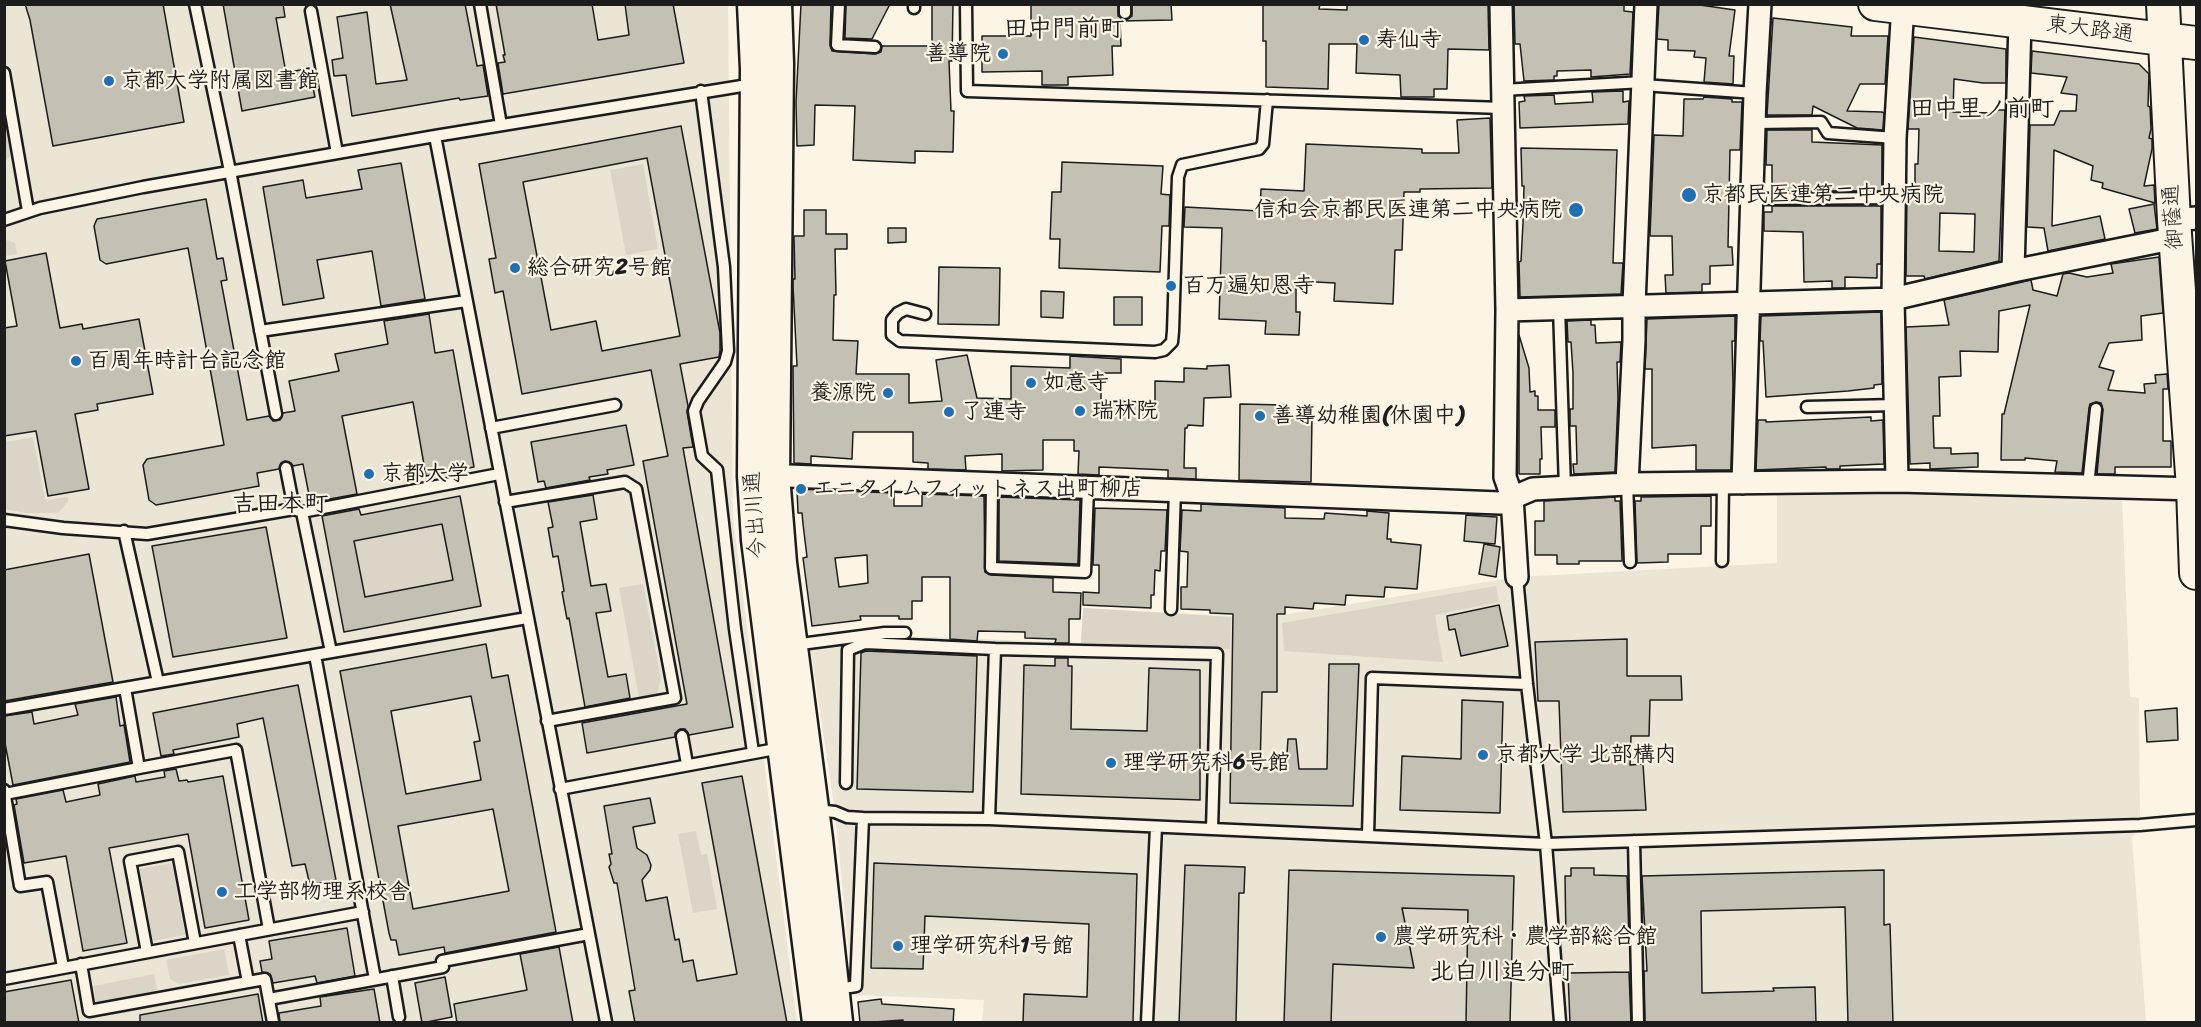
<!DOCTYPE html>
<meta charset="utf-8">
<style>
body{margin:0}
#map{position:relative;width:2201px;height:1027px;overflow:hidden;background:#fcf5e5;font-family:Sriracha,sans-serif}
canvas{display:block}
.frame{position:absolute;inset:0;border:6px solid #1c1c1c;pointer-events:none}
</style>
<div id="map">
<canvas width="2201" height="1027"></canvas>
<div class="frame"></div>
</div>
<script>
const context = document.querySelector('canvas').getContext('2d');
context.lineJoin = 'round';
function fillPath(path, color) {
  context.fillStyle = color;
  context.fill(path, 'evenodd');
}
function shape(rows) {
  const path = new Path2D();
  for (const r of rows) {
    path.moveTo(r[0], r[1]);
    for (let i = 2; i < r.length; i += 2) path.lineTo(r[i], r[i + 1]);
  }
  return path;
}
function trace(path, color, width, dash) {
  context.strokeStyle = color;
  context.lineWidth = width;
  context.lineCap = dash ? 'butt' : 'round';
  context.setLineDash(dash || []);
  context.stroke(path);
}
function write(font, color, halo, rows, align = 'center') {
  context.font = font + ' Sriracha,"Klee One",sans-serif';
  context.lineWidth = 4.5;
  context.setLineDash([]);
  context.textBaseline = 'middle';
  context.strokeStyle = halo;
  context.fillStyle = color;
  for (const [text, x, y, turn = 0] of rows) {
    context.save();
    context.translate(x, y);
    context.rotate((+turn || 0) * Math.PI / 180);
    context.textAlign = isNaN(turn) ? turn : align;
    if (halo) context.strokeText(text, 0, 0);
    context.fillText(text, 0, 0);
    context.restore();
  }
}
const built = shape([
 [5,5,728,5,733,517,797,1022,5,1022],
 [1906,486,2122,496,2130,697,2139,698,2140,825,2132,838,2146,1022,982,1022,984,1000,853,995,835,812,810,645,929,637,1081,643,1083,608,1265,618,1517,577,1777,563,1777,490]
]);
const green = shape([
 [5,120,10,151,10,156,5,162],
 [643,164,658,249,626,255,610,170],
 [8,240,15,243,17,254,5,256,5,241],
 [33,437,45,500,68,497,68,502,58,513,25,513,5,509,5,442],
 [442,524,453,580,365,597,355,541],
 [643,584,661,679,657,694,639,697,619,588],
 [1496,586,1499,602,1435,615,1443,662,1284,651,1282,623],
 [1083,608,1231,617,1230,649,1081,643],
 [696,831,701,855,707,854,717,909,693,913,678,834],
 [172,863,185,935,153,941,140,869],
 [1334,905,1414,967,1402,908,1468,910,1466,1022,1331,1022],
 [224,949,229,975,179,984,170,979,166,960],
 [154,974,157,989,154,993,102,1002,96,1001,93,986]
]);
const building = shape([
 [25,4,163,4,184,122,53,146,30,20,25,4],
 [223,4,283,4,285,17,276,18,286,73,309,68,315,97,242,111,223,4],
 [390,4,465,4,477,66,483,65,488,96,460,100,459,98,352,116,346,75,334,76,332,60,343,58,337,17,367,12,376,84,407,80,390,4],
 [496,4,592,4,598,40,629,35,625,4,673,4,684,63,503,94,498,63,505,62,503,55,505,55,496,4],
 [801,4,831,4,830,45,832,51,875,54,881,52,882,46,932,46,932,4,953,4,952,61,949,61,951,111,954,111,953,152,915,151,915,163,853,160,855,106,815,105,814,145,797,146,796,102,801,4],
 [846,4,890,4,872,39,845,38,846,4],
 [1031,4,1118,4,1118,16,1124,20,1132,16,1132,4,1171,4,1172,20,1120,21,1121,46,1112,46,1113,75,1068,77,1068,85,1042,85,1042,71,982,72,982,36,1031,36,1031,4],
 [1263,4,1320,4,1319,9,1347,10,1347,4,1488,4,1489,50,1448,49,1447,89,1434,89,1434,97,1401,97,1400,75,1356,73,1357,44,1329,44,1328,89,1266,87,1266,41,1263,41,1263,4],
 [1514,4,1624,4,1624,11,1633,12,1630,74,1591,77,1591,70,1557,71,1557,76,1554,76,1554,80,1524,81,1520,44,1515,44,1514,4],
 [1659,4,1693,4,1735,10,1729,56,1734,56,1733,84,1704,82,1706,58,1694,57,1695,51,1668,50,1668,40,1657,39,1659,4],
 [1773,18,1852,27,1851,36,1888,36,1885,84,1860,84,1847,111,1882,112,1884,113,1883,130,1857,128,1813,106,1812,115,1767,115,1773,18],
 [1914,37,2006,49,2006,83,1983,83,1954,79,1953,112,1993,113,1993,110,2005,110,1999,261,1925,279,1924,276,1906,276,1907,186,1915,186,1915,164,1918,164,1919,129,1908,129,1914,37],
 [1940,213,1975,214,1974,252,1939,251,1940,213],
 [2032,51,2139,64,2149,74,2148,106,2150,107,2151,129,2149,138,2152,139,2152,149,2144,186,2154,185,2155,203,2102,188,2103,183,2091,180,2093,166,2054,150,2052,226,2100,216,2105,239,2048,251,2044,228,2027,227,2030,125,2054,125,2060,111,2076,111,2077,95,2061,93,2067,77,2031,73,2032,51],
 [1623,91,1623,102,1629,101,1628,124,1520,128,1519,102,1525,101,1524,96,1554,95,1555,104,1593,102,1592,92,1623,91],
 [1704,97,1732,99,1732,102,1742,102,1740,150,1730,150,1728,247,1732,247,1733,265,1710,266,1710,284,1702,284,1702,292,1666,293,1665,275,1673,275,1672,236,1650,236,1654,135,1683,136,1684,99,1703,99,1704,97],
 [1490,118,1492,188,1420,189,1420,192,1404,192,1402,250,1395,250,1393,304,1334,301,1335,283,1296,281,1296,312,1300,312,1299,335,1265,334,1266,321,1219,319,1222,228,1184,227,1185,207,1260,211,1261,189,1304,191,1306,144,1422,149,1422,153,1459,153,1457,120,1490,118],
 [681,126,720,333,720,350,719,357,680,364,688,406,687,412,693,447,683,448,733,727,689,735,685,729,680,729,675,733,675,737,587,753,582,723,687,704,643,461,668,456,651,370,522,394,503,291,495,293,489,259,496,258,479,164,681,126],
 [647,158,680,336,602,351,596,321,551,330,523,182,647,158],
 [1767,130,1812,130,1812,142,1882,145,1882,191,1772,191,1772,165,1766,165,1767,130],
 [1521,148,1617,150,1613,263,1623,263,1621,294,1520,297,1519,262,1521,261,1523,223,1524,186,1522,186,1521,148],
 [1062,162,1163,166,1161,194,1170,195,1169,226,1162,226,1160,272,1059,268,1060,239,1050,239,1052,192,1061,192,1062,162],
 [401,163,425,299,381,306,372,251,317,260,324,298,283,305,263,187,303,180,306,198,362,189,358,170,401,163],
 [206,199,217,259,223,258,227,280,221,281,247,420,269,416,273,421,280,420,283,413,295,411,289,381,339,371,335,354,388,344,384,321,429,314,435,353,453,350,474,467,426,476,413,402,342,416,357,494,319,501,319,499,310,500,303,464,293,466,291,463,285,461,281,463,279,469,257,473,259,486,156,505,149,500,143,465,147,459,224,445,188,248,106,264,100,260,94,226,97,219,206,199],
 [2154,204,2157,229,2135,233,2129,209,2154,204],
 [1772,206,1881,206,1881,264,1877,264,1877,278,1845,277,1845,288,1832,288,1832,281,1804,282,1803,232,1764,231,1764,212,1772,212,1772,206],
 [804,210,826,210,826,234,847,234,847,249,835,249,836,295,834,295,833,340,858,341,856,374,909,374,909,403,942,401,936,360,967,355,977,398,1011,399,1011,366,1070,368,1070,356,1121,359,1121,373,1101,373,1101,401,1155,402,1155,381,1184,382,1184,368,1207,369,1207,366,1229,365,1231,397,1204,398,1203,426,1188,425,1187,428,1185,428,1184,468,1196,468,1196,479,1168,478,1168,470,1099,467,1099,475,1078,474,1079,451,1074,451,1074,440,1043,440,1043,470,1002,471,1002,454,965,456,966,470,928,469,928,463,913,462,913,432,853,432,852,459,811,456,811,464,794,463,793,366,797,366,793,286,793,279,795,279,794,236,804,236,804,210],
 [888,228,906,228,906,242,888,243,888,228],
 [46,253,60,328,82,324,83,329,139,319,153,394,97,404,98,410,75,414,89,489,48,496,36,431,4,436,4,328,17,326,5,261,46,253],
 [2159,257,2163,313,2141,316,2142,340,2109,343,2099,367,2114,371,2108,390,2145,393,2144,384,2156,383,2155,375,2167,374,2168,389,2163,389,2163,441,2171,441,2171,467,2115,467,2115,474,2097,474,2103,410,2101,403,2096,402,2090,404,2089,408,2082,473,2055,472,2057,461,2025,458,2025,460,2001,460,2002,414,2004,414,2030,305,1999,311,1998,352,1960,351,1961,376,1939,377,1940,416,1933,416,1934,448,1951,448,1951,454,1978,453,1978,467,1930,469,1930,463,1910,464,1906,327,1949,325,1944,300,2031,280,2033,290,2057,296,2063,274,2069,273,2087,277,2113,273,2111,264,2159,257],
 [939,267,1000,268,999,325,938,324,939,267],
 [1041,291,1064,292,1063,318,1041,317,1041,291],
 [1114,297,1142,297,1142,325,1114,325,1114,297],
 [1881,312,1882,384,1874,385,1874,388,1848,391,1766,397,1763,341,1760,341,1761,316,1881,312],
 [1735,316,1735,341,1732,341,1733,385,1731,470,1696,470,1696,445,1652,448,1652,369,1645,369,1647,319,1735,316],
 [1591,320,1591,325,1595,325,1596,343,1621,342,1620,362,1617,362,1618,399,1615,472,1574,474,1573,464,1577,464,1576,426,1570,426,1570,409,1573,409,1573,373,1571,342,1568,342,1567,321,1591,320],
 [1519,335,1529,368,1530,392,1535,391,1535,396,1538,396,1538,410,1555,410,1555,427,1541,427,1542,459,1540,459,1540,474,1519,474,1519,335],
 [1240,404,1285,405,1285,417,1312,417,1311,482,1239,480,1240,404],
 [1871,417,1871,421,1883,420,1884,464,1840,466,1840,469,1826,469,1826,467,1756,470,1758,420,1766,420,1766,422,1871,417],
 [626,425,634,465,607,470,608,474,589,477,590,480,546,488,544,481,538,482,531,442,626,425],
 [797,489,894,493,894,506,922,506,922,494,984,496,985,572,991,575,1053,578,1053,592,1081,593,1080,619,1069,619,1069,643,1055,643,1056,639,1025,638,1025,632,978,631,977,641,950,639,950,577,922,577,922,601,912,601,912,619,899,619,899,616,860,616,861,620,812,626,803,558,807,557,803,524,802,513,798,513,797,489],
 [867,555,868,583,839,587,835,558,867,555],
 [593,495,597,519,580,522,591,586,606,584,611,611,596,613,608,677,626,674,630,698,585,707,569,618,567,619,562,592,564,591,558,556,553,557,548,528,553,527,548,502,593,495],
 [460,496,481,606,344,632,322,516,359,509,361,515,460,496],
 [442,524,453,580,365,597,354,541,442,524],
 [1711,496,1711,526,1701,526,1701,554,1668,554,1668,562,1637,563,1635,501,1641,501,1641,497,1711,496],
 [999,497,1080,500,1078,564,999,561,999,497],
 [1615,497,1615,501,1620,501,1622,561,1579,561,1579,564,1557,564,1557,555,1535,555,1535,521,1544,521,1544,501,1615,497],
 [1201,504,1285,508,1285,518,1324,519,1325,513,1367,516,1367,511,1389,513,1387,539,1391,539,1391,542,1421,545,1417,589,1385,587,1384,597,1346,595,1345,605,1314,603,1313,609,1285,607,1285,614,1277,614,1277,692,1262,692,1260,768,1286,768,1288,739,1296,739,1299,769,1327,769,1329,664,1359,664,1353,806,1230,803,1233,614,1210,613,1210,610,1181,609,1181,587,1187,587,1188,552,1180,551,1182,510,1201,511,1201,504],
 [1095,508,1167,510,1165,551,1161,551,1160,571,1155,570,1154,595,1151,595,1151,608,1083,605,1083,592,1099,593,1099,565,1093,565,1095,508],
 [1466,515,1497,517,1495,544,1464,541,1466,515],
 [266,527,287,638,173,657,152,546,266,527],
 [1484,544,1500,547,1496,577,1479,574,1484,544],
 [89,554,113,682,4,701,4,570,89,554],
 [1499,605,1508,646,1461,656,1455,629,1449,630,1447,616,1499,605],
 [1627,639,1627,676,1681,676,1682,700,1650,700,1649,736,1631,736,1630,765,1643,764,1646,810,1563,812,1559,701,1538,701,1535,642,1627,639],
 [486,644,492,678,508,675,556,932,445,953,444,947,399,955,396,940,391,940,389,933,340,671,486,644],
 [471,696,480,741,474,742,481,780,406,794,391,711,471,696],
 [493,809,509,891,413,909,398,826,493,809],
 [866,651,977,656,973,792,857,789,861,653,866,651],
 [1055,658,1068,658,1068,666,1072,666,1071,729,1147,731,1149,668,1200,670,1200,800,1021,794,1024,665,1055,666,1055,658],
 [298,685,336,880,310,885,305,864,292,866,263,718,237,724,239,737,173,750,174,754,161,756,153,713,298,685],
 [116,697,120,726,124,725,130,762,13,785,4,738,4,716,32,712,34,724,78,715,75,704,116,697],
 [1462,700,1503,702,1500,813,1400,810,1402,756,1461,759,1462,700],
 [2177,708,2178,740,2147,742,2145,711,2177,708],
 [176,769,179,781,187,780,188,782,223,776,249,920,205,928,188,834,109,848,127,943,83,951,66,856,24,863,14,805,17,804,16,799,63,790,66,802,100,795,98,784,135,776,136,782,165,777,164,771,176,769],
 [742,776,787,1023,635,1023,629,991,635,990,617,883,614,883,609,867,611,864,609,854,612,854,604,806,650,798,655,823,633,827,637,848,647,855,651,865,650,870,642,880,646,901,667,897,675,940,679,939,683,962,693,960,697,981,737,974,702,783,742,776],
 [874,863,1137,874,1133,1023,1023,1023,1024,994,1087,997,1089,924,925,916,923,969,871,968,874,863],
 [1185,865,1245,867,1244,893,1239,893,1236,1023,1179,1023,1185,865],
 [1571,868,1594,868,1594,875,1627,876,1629,937,1566,940,1565,876,1571,876,1571,868],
 [1289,870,1514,876,1510,1023,1466,1023,1468,910,1402,908,1414,968,1333,964,1331,1023,1284,1023,1289,870],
 [1884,870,1884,925,1890,924,1893,1023,1848,1023,1845,907,1701,911,1702,993,1774,991,1773,988,1815,987,1816,1023,1645,1023,1644,971,1647,971,1642,876,1884,870],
 [347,928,355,976,317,983,315,976,273,983,270,974,262,972,260,961,272,959,269,941,347,928],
 [559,947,573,1023,457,1023,454,1004,527,990,520,954,559,947],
 [1629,972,1631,1023,1570,1023,1568,973,1629,972],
 [445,977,452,1017,422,1023,415,983,445,977],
 [71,980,79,1023,4,1023,4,992,71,980],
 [374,989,380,1023,280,1023,279,1013,321,1006,320,997,374,989],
 [258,994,263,1023,140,1023,140,1015,258,994],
 [881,999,882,1004,954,1009,953,1023,903,1023,903,1020,860,1023,858,1002,881,999]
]);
const lane = shape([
 [195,4,230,171,276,414],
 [480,4,501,125],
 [839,4,837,45,875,47],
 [966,4,967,91,1503,108],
 [914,8,914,4],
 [311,11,337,153],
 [1125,13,1125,4],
 [4,73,28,211],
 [1643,85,1755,93],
 [1502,90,1643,82],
 [701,91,724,267,728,351,725,362,698,401,694,411,702,456,717,470,735,629,753,752],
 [1755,123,1821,122,1828,133,1895,138],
 [435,136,606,1022],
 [1752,199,1895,198],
 [4,220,40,208,143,187,435,136,754,84],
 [1559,308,1565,488],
 [925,314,906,309,898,313,892,320,892,335,900,341,1155,352,1164,350,1172,342,1173,331,1178,177,1182,165,1259,149,1263,144,1267,100],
 [260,331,466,301],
 [1807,407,1896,405],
 [491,428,615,405],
 [286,468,294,509],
 [992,484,991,568,1085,572,1088,487],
 [1627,484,1630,562],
 [2088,486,2096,409],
 [505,502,625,482,636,489,675,698,547,721],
 [302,512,331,652],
 [4,520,63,528,147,534,294,509,302,512,499,474],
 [124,531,158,682],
 [1722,561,1723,483],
 [1517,577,1527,684,1546,844,1560,1022],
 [1171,609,1175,490],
 [793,645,885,633,905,633],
 [315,655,375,979],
 [125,688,139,768,236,750,269,929],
 [4,709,527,618],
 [682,736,687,764],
 [846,783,848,650,865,643,995,649,1217,654,1212,829],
 [560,789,781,748],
 [4,790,20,886,47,882,63,967],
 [5,794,139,768],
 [816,810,835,812,847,817,863,818,989,819,1546,844,2140,825,2196,820],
 [989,819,995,649],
 [1368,836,1372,678,1527,684],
 [1634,841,1638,1022],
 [147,952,130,861,178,852,195,943],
 [81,964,89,1011,248,982,239,935],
 [392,976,399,1017],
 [4,979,363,912],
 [248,982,265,979,273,1022],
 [850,987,856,986,863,818],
 [269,999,443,967,442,961,589,934],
 [1147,1022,1156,827]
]);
const street = shape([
 [1501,4,1507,310,1505,477,1512,497,1517,577],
 [2174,220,2196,218],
 [2013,271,2020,22],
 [1507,310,1893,299,2013,271,2176,238],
 [762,475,1500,503,1533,489,1627,484,1897,481,2196,489],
 [1897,481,1893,299,1895,138,1903,4],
 [1743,483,1755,93,1760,4],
 [1627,484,1634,340,1634,305,1646,4]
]);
const secondary = shape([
 [752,4,755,69,752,476,756,540,817,1022],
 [777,4,779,64,775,475,782,563,818,839,838,1022]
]);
const primary = shape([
 [1875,4,2196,43],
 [2163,4,2174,220,2193,488,2196,573]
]);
const markers = [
 [1364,40,6,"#1f6fb2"],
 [1003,54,6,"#1f6fb2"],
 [109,81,6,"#1f6fb2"],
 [1689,195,8,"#1f6fb2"],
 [1576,210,8,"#1f6fb2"],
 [515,268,6,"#1f6fb2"],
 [1171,286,6,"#1f6fb2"],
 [76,361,6,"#1f6fb2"],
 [1031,383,6,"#1f6fb2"],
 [888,393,6,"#1f6fb2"],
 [1080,411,6,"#1f6fb2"],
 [949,412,6,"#1f6fb2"],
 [1260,416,6,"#1f6fb2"],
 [369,474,6,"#1f6fb2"],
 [801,489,6,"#1f6fb2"],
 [1483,755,6,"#1f6fb2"],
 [1111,763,6,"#1f6fb2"],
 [222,892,6,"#1f6fb2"],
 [1381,937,6,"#1f6fb2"],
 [898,946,6,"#1f6fb2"]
];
const streetNames = [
 ["東大路通",2090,30,7],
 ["御蔭通",2174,217,-94],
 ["今出川通",756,515,-94]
];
const poiNames = [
 ["寿仙寺",1376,40],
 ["善導院",991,54,"right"],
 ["京都大学附属図書館",121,81],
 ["京都民医連第二中央病院",1702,195],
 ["信和会京都民医連第二中央病院",1562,210,"right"],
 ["総合研究2号館",527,268],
 ["百万遍知恩寺",1183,286],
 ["百周年時計台記念館",88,361],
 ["如意寺",1043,383],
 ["養源院",876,393,"right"],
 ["瑞林院",1092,411],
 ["了連寺",961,412],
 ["善導幼稚園(休園中)",1272,416],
 ["京都大学",381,474],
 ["エニタイムフィットネス出町柳店",813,489],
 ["京都大学 北部構内",1495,755],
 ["理学研究科6号館",1123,763],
 ["工学部物理系校舎",234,892],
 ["農学研究科・農学部総合館",1393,937],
 ["理学研究科1号館",910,946]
];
const neighbourhoodNames = [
 ["田中門前町",1064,30],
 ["田中里ノ前町",1982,110],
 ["吉田本町",280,505],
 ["北白川追分町",1502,973]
];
fillPath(built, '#ebe5d6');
fillPath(green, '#dbd5c8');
fillPath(building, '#c4c0b3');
trace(building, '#1c1c1c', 1.5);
trace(lane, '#1c1c1c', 15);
trace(street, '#1c1c1c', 26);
trace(secondary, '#1c1c1c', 33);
trace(primary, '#1c1c1c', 36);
trace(lane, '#fcf5e5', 10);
trace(street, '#fcf5e5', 21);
trace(secondary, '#fcf5e5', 28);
trace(primary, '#fcf5e5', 32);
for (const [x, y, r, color] of markers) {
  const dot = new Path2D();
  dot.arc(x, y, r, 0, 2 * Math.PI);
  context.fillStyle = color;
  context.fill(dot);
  trace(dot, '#fcf5e5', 2);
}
write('22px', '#1c1c1c', '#fcf5e5', streetNames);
write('bold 22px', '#1c1c1c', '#fcf5e5', poiNames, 'left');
write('bold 24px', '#1c1c1c', '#fcf5e5', neighbourhoodNames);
</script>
